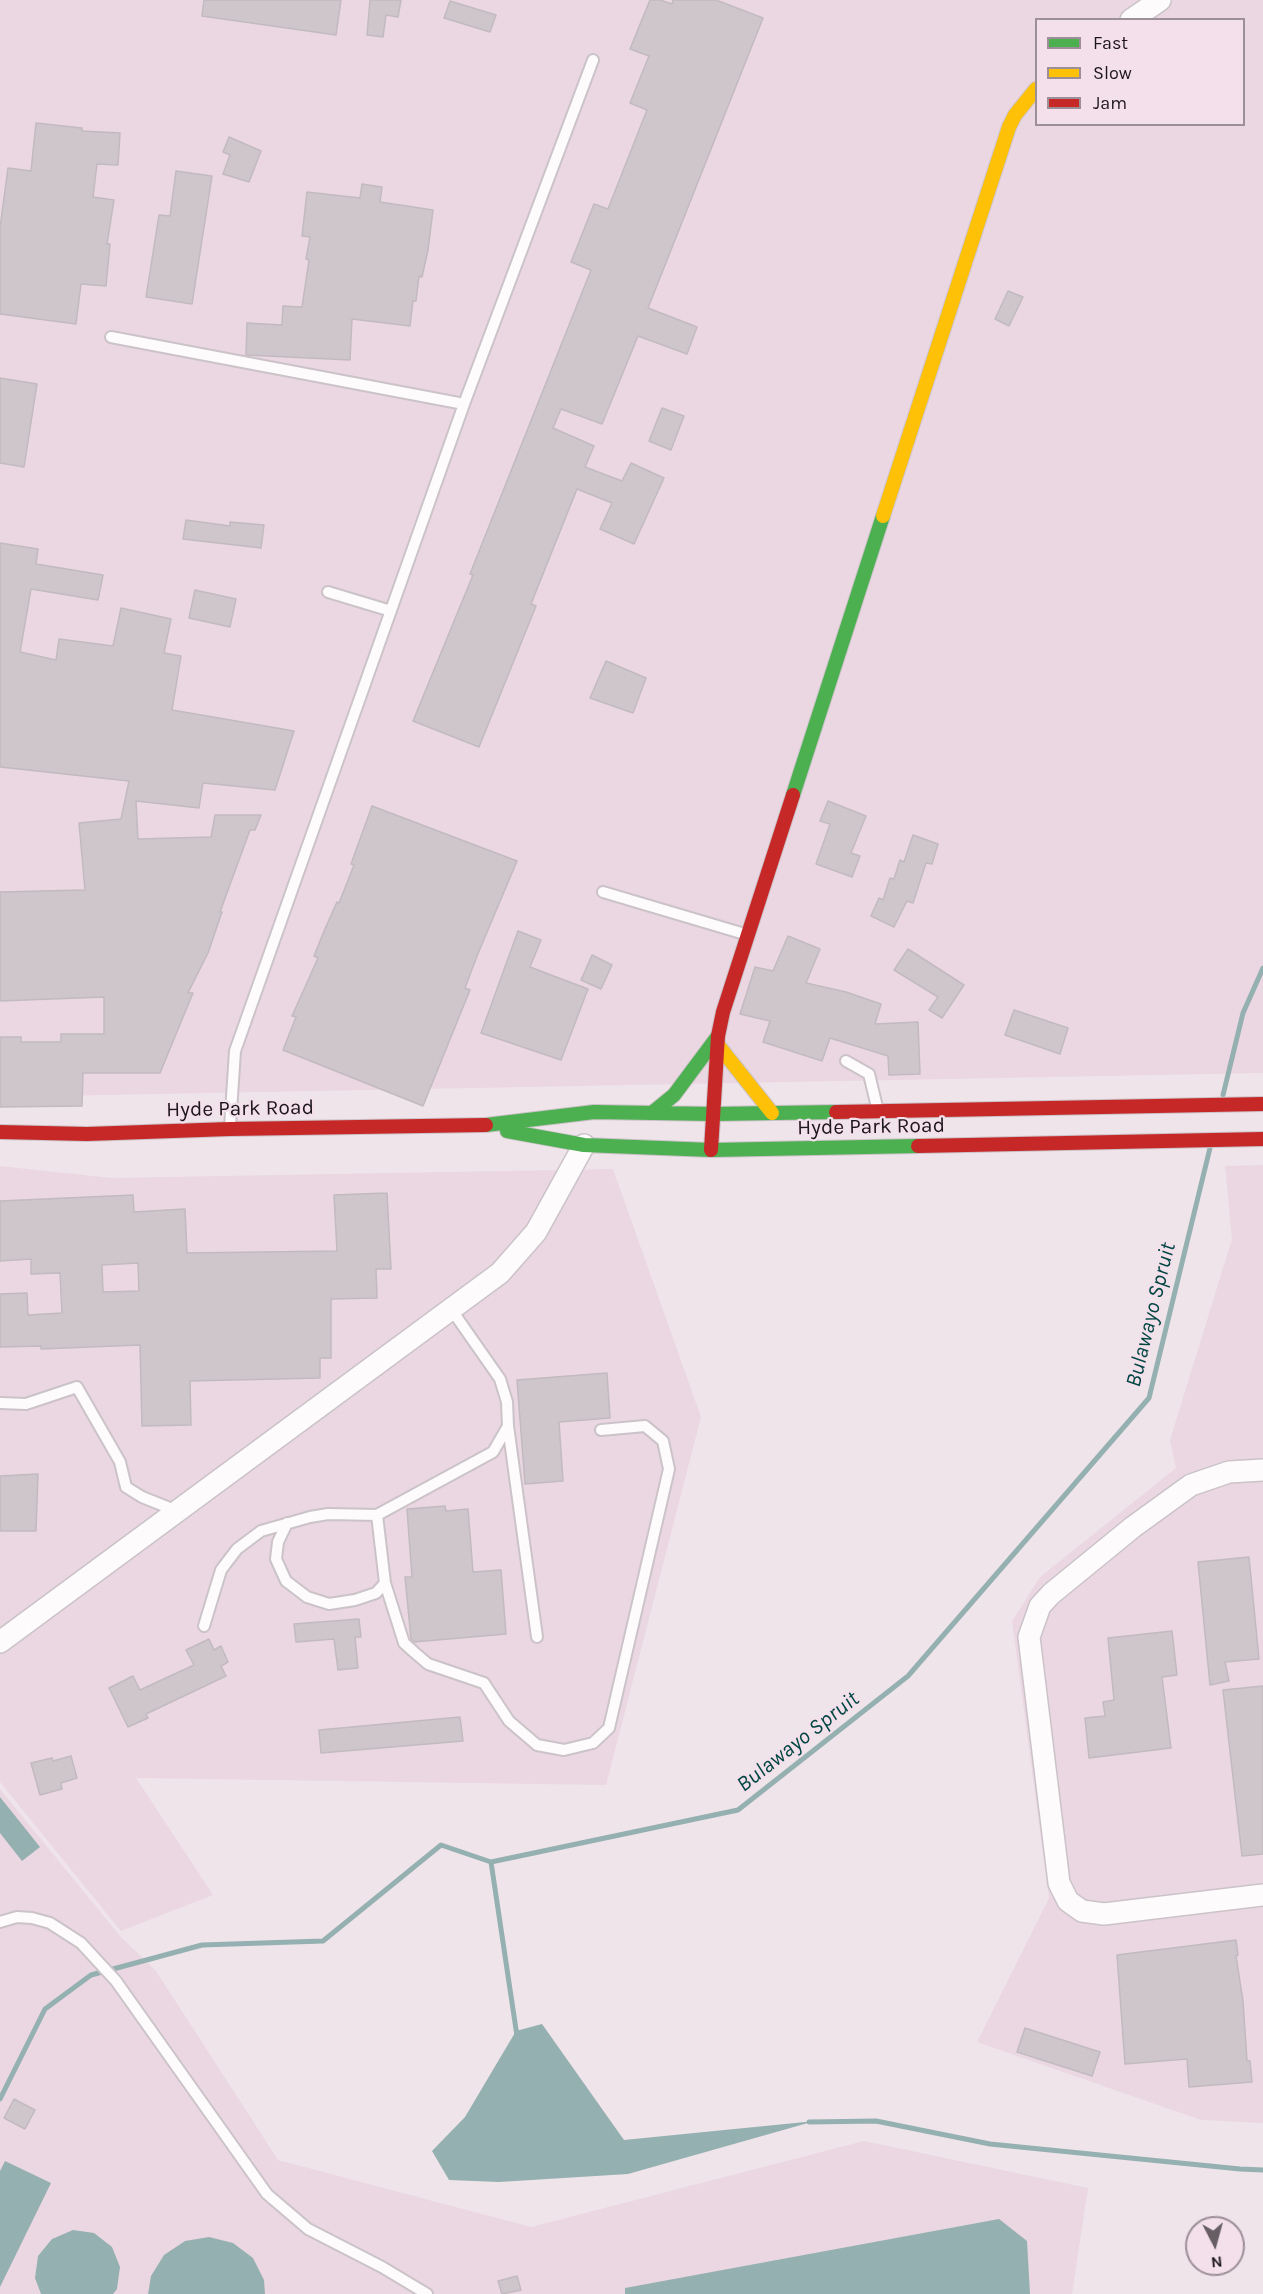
<!DOCTYPE html>
<style>
body{margin:0}
#map{position:relative;width:1263px;height:2294px;overflow:hidden;background:#efe4ea;font-family:Karla,sans-serif}
canvas{display:block}
.legend{position:absolute;left:1035px;top:18px;width:210px;height:108px;box-sizing:border-box;background:#f3e0eb;border:2px solid #9d8f97;margin:0;padding:8px 10px;list-style:none;font-size:18px;color:#1d161a}
.legend li{display:flex;align-items:center;gap:12px;height:30px}
.legend b{width:30px;border:2px solid #9d8f97}
.north{position:absolute;left:1185px;top:2216px;width:60px;height:60px;box-sizing:border-box;background:#f3e0eb;border:2px solid #9d8f97;border-radius:50%;rotate:174deg;font-size:16px;font-weight:700;line-height:24px;text-align:center;color:#1d161a}
.north::after{content:'';display:block;margin:auto;width:21px;height:27px;background:#665e63;clip-path:polygon(50% 0,100% 100%,50% 72%,0 100%)}
</style>
<div id="map">
<canvas width="1263" height="2294"></canvas>
<ul class="legend">
<li><b style="height:8px;background:#4caf50"></b>Fast</li>
<li><b style="height:8px;background:#ffc107"></b>Slow</li>
<li><b style="height:8px;background:#c62828"></b>Jam</li>
</ul>
<div class="north">N</div>
</div>
<script>
const context = document.querySelector('canvas').getContext('2d');
context.lineJoin = 'round';
function fillPath(path, color) {
  context.fillStyle = color;
  context.fill(path, 'evenodd');
}
function shape(rows) {
  const path = new Path2D();
  for (const r of rows) {
    path.moveTo(r[0], r[1]);
    for (let i = 2; i < r.length; i += 2) path.lineTo(r[i], r[i + 1]);
  }
  return path;
}
function trace(path, color, width, dash) {
  context.strokeStyle = color;
  context.lineWidth = width;
  context.lineCap = dash ? 'butt' : 'round';
  context.setLineDash(dash || []);
  context.stroke(path);
}
function write(font, color, halo, rows, align = 'center') {
  context.font = font + ' Karla,sans-serif';
  context.lineWidth = 4.5;
  context.setLineDash([]);
  context.textBaseline = 'middle';
  context.strokeStyle = halo;
  context.fillStyle = color;
  for (const [text, x, y, turn = 0] of rows) {
    context.save();
    context.translate(x, y);
    context.rotate((+turn || 0) * Math.PI / 180);
    context.textAlign = isNaN(turn) ? turn : align;
    if (halo) context.strokeText(text, 0, 0);
    context.fillText(text, 0, 0);
    context.restore();
  }
}
const built = shape([
 [0,0,1263,0,1263,1073,0,1097],
 [1036,20,1244,20,1244,124,1036,124],
 [1263,1165,1263,2123,1201,2120,977,2042,1049,1898,1012,1621,1040,1577,1176,1468,1170,1440,1232,1239,1225,1166],
 [0,1166,111,1178,613,1169,701,1417,606,1785,136,1778,213,1895,121,1931,0,1782],
 [0,1789,120,1936,156,1971,278,2160,531,2227,864,2141,1088,2188,1072,2294,0,2294]
]);
const water = shape([
 [0,1797,40,1847,22,1861,0,1833],
 [542,2024,624,2140,815,2121,628,2174,499,2182,449,2180,432,2151,465,2117,516,2031],
 [5,2161,51,2183,0,2287,0,2171],
 [999,2219,1027,2241,1030,2294,625,2294,625,2288],
 [73,2230,94,2233,112,2247,120,2267,117,2289,113,2294,41,2294,35,2278,38,2256,52,2239],
 [209,2237,233,2243,253,2258,264,2280,265,2294,148,2294,151,2276,164,2255,185,2241]
]);
const stream = shape([
 [1223,1095,1243,1013,1263,968],
 [491,1862,517,2036],
 [0,2099,45,2009,91,1975,202,1945,323,1941,441,1845,491,1862,738,1810,908,1676,1149,1398,1210,1148],
 [809,2122,876,2121,990,2144,1240,2169,1263,2170]
]);
const building = shape([
 [204,0,341,0,336,35,202,16,204,0],
 [370,0,401,0,398,17,386,15,383,37,367,35,370,0],
 [650,0,660,0,672,4,673,0,716,0,763,18,648,308,697,327,687,354,638,336,602,424,561,409,553,428,594,446,585,467,622,481,631,463,664,478,634,544,600,529,612,503,577,489,531,604,536,606,479,747,413,721,473,575,470,574,591,270,571,262,594,204,608,209,647,110,630,103,649,56,630,49,650,0],
 [450,1,496,15,490,32,444,18,450,1],
 [36,123,82,128,82,131,120,133,118,165,97,164,93,197,114,200,107,244,110,244,106,286,81,284,76,324,0,314,0,228,8,168,31,171,36,123],
 [229,137,261,151,249,182,223,174,230,155,223,152,229,137],
 [176,171,212,176,192,304,146,297,159,215,170,216,176,171],
 [362,184,382,187,380,202,433,210,428,250,422,277,419,276,416,301,413,301,410,326,352,319,350,360,246,355,247,323,282,325,283,306,302,307,309,260,306,259,310,237,302,236,307,192,360,198,362,184],
 [1008,291,1023,297,1009,326,995,319,1008,291],
 [0,378,37,384,24,467,0,463,0,378],
 [662,408,684,416,671,450,649,441,662,408],
 [186,520,230,526,230,522,264,525,261,548,183,539,186,520],
 [0,543,38,549,36,564,103,575,98,600,31,589,20,652,56,660,59,639,113,646,121,608,171,619,164,653,181,656,172,710,294,731,275,790,203,783,199,808,136,801,138,839,211,837,215,815,261,815,255,830,250,830,220,912,222,912,208,953,188,993,193,993,160,1073,83,1073,82,1106,0,1107,0,1037,21,1037,21,1042,61,1042,61,1034,104,1034,104,997,0,1001,0,892,85,890,79,823,121,819,129,781,0,767,0,543],
 [195,590,236,599,230,627,189,618,195,590],
 [606,661,646,678,633,713,590,698,606,661],
 [828,801,866,816,851,853,860,856,852,877,816,864,830,824,820,821,828,801],
 [372,806,517,861,477,956,465,988,470,990,423,1106,283,1050,296,1017,292,1016,318,958,314,956,324,931,337,902,339,903,354,865,351,864,372,806],
 [913,835,938,844,932,864,926,863,913,903,907,901,894,927,871,916,879,898,883,900,890,878,894,879,900,860,904,862,913,835],
 [518,931,541,940,530,967,588,989,561,1060,481,1033,518,931],
 [788,936,820,949,806,983,846,992,881,1004,875,1024,918,1022,920,1074,889,1075,888,1056,830,1038,822,1061,763,1042,770,1021,740,1014,755,967,773,971,788,936],
 [908,949,964,985,942,1018,929,1010,938,997,894,970,908,949],
 [592,955,612,965,601,989,581,980,592,955],
 [1014,1010,1068,1028,1060,1054,1005,1035,1014,1010],
 [387,1193,391,1269,376,1269,377,1298,331,1299,331,1358,320,1358,320,1378,190,1381,191,1425,142,1426,140,1345,41,1349,41,1346,0,1347,0,1294,27,1293,28,1315,62,1313,60,1273,31,1274,31,1259,0,1261,0,1201,133,1195,134,1212,185,1209,187,1253,337,1251,334,1195,387,1193],
 [138,1263,139,1291,103,1292,102,1265,138,1263],
 [607,1373,610,1418,559,1422,563,1481,525,1484,517,1380,607,1373],
 [38,1474,36,1531,0,1531,0,1476,38,1474],
 [445,1506,446,1511,468,1509,473,1572,501,1570,506,1634,414,1642,411,1639,405,1577,412,1577,407,1509,445,1506],
 [1249,1557,1259,1659,1225,1662,1229,1681,1210,1685,1198,1562,1249,1557],
 [359,1619,361,1637,355,1637,358,1668,338,1670,334,1639,296,1642,294,1624,359,1619],
 [1172,1631,1177,1675,1162,1677,1171,1748,1089,1758,1085,1718,1105,1716,1103,1702,1114,1700,1108,1638,1172,1631],
 [209,1639,214,1650,221,1646,228,1662,221,1666,226,1676,146,1714,148,1718,128,1727,109,1688,133,1676,140,1690,194,1665,186,1650,209,1639],
 [1263,1686,1263,1854,1242,1856,1223,1690,1263,1686],
 [460,1717,463,1741,321,1753,319,1730,460,1717],
 [71,1756,77,1778,61,1783,62,1789,40,1795,31,1763,52,1758,53,1761,71,1756],
 [1236,1940,1238,1955,1236,1956,1243,2001,1247,2061,1250,2061,1252,2082,1189,2087,1187,2059,1125,2064,1117,1955,1236,1940],
 [1025,2028,1100,2052,1092,2076,1017,2052,1025,2028],
 [14,2099,35,2110,25,2129,4,2118,14,2099],
 [517,2276,521,2290,502,2294,498,2281,517,2276]
]);
const lane = shape([
 [111,337,464,404],
 [328,592,391,611],
 [603,892,748,935],
 [846,1061,869,1074,878,1111],
 [230,1127,235,1051,464,404,593,60],
 [0,1403,26,1404,77,1387,120,1462,126,1487,142,1497,177,1511],
 [508,1426,537,1637],
 [287,1523,278,1542,276,1559,286,1581,307,1597,329,1604,355,1600,376,1593,385,1583,377,1515],
 [385,1583,404,1643,414,1652,428,1664,484,1683,509,1721,537,1745,564,1750,593,1743,609,1728,669,1469,663,1441,645,1426,601,1430],
 [204,1626,221,1570,237,1549,261,1531,310,1517,328,1514,377,1515,493,1452,508,1426,507,1402,500,1379,451,1309],
 [0,1922,17,1917,32,1918,50,1923,81,1943,116,1981,267,2194,308,2229,382,2267,427,2294]
]);
const street = shape([
 [1131,20,1160,0],
 [1263,1470,1229,1472,1191,1485,1133,1527,1051,1594,1040,1606,1029,1637,1059,1883,1068,1901,1082,1911,1104,1914,1263,1895],
 [0,1642,500,1273,536,1232,584,1145]
]);
const fast = shape([
 [793,795,883,516],
 [652,1113,674,1095,718,1036],
 [486,1125,594,1112,714,1114,836,1112],
 [507,1131,584,1145,711,1150,918,1146]
]);
const slow = shape([
 [883,516,1009,127,1015,115,1036,89],
 [718,1045,772,1113]
]);
const jam = shape([
 [836,1112,1263,1104],
 [0,1132,87,1134,230,1129,486,1125],
 [918,1146,1263,1139],
 [711,1150,718,1036,723,1012,793,795]
]);
const streetNames = [
 ["Hyde Park Road",240,1109,-1],
 ["Hyde Park Road",871,1127,-1]
];
const waterNames = [
 ["Bulawayo Spruit",1151,1315,-76],
 ["Bulawayo Spruit",798,1742,-38]
];
fillPath(built, '#ead7e2');
fillPath(water, '#95b0b0');
trace(stream, '#95b0b0', 5);
fillPath(building, '#cec6cb');
trace(building, '#c2babf', 1.5);
trace(lane, '#cbc3c8', 14);
trace(street, '#cbc3c8', 24);
trace(fast, '#cbc3c8', 16);
trace(slow, '#cbc3c8', 16);
trace(jam, '#cbc3c8', 16);
trace(lane, '#fdfbfc', 10);
trace(street, '#fdfbfc', 21);
trace(fast, '#4caf50', 14);
trace(slow, '#ffc107', 14);
trace(jam, '#c62828', 14);
write('21px', '#1d161a', '#f3e0eb', streetNames);
write('italic 22px', '#004643', '#f3e0eb', waterNames);
</script>
